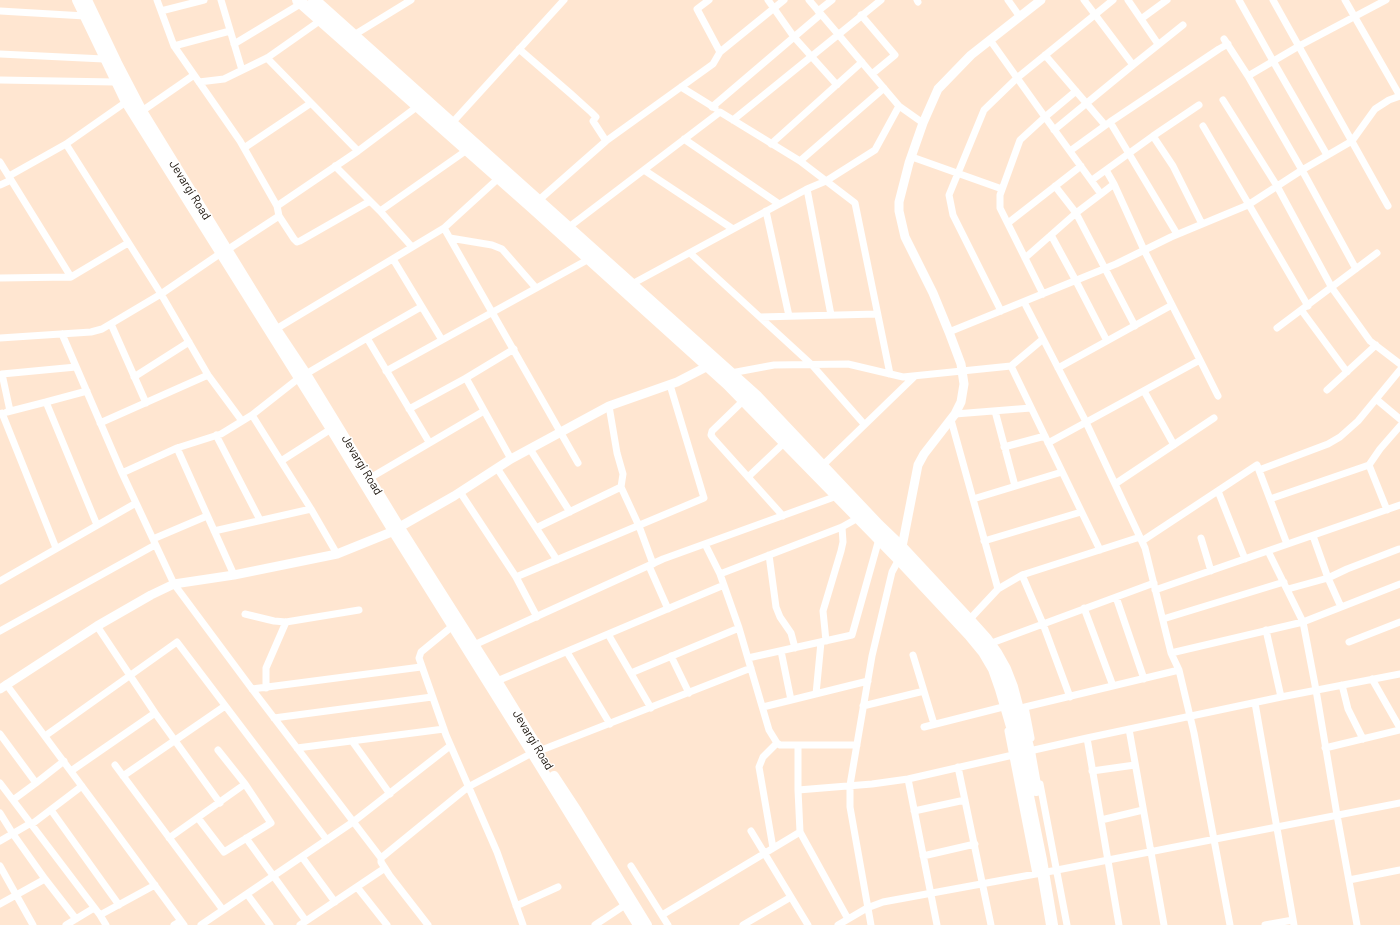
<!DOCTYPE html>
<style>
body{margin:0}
canvas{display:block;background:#ffe6d1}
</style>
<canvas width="1400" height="925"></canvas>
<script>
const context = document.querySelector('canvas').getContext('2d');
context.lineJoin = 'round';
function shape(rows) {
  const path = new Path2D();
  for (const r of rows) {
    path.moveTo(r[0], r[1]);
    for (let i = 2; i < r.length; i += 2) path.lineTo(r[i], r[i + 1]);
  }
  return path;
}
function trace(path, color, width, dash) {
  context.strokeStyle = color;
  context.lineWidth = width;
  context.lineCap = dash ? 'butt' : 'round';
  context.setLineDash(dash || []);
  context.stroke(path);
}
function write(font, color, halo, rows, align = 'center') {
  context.font = font + ' Barlow,sans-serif';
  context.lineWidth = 3;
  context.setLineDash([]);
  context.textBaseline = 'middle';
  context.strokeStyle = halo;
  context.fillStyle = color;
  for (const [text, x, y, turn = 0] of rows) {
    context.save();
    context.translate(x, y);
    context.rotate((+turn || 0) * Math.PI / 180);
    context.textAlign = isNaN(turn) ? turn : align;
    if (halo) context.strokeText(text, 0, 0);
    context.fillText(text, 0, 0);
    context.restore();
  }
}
const minor = shape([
 [157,0,174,46,240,141,277,206],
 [221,0,242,70],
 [709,0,697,9,720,52],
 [768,0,794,37,837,85],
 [809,0,899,106,923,123],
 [917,0,918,2],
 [1008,0,1020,17],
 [1128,0,1158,44],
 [1239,0,1273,61,1327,155],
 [1273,0,1388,206],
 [1345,0,1400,96],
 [0,11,85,16],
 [161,11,204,0],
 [818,11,832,0],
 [861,15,895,55,872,74],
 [1141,19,1167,0],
 [354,35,411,0],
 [1224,39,1248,76],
 [990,40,1045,117,1020,140,1000,195,1000,208,1043,294],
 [234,44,302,3],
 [174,46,230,31],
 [519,49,571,94,591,112,596,117,593,121,606,141],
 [0,54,104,59],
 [1045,55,1105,125],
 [267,58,358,151],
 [1133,65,1183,25],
 [0,80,115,82],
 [199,82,224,79,267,58,321,20],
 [681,87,715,108],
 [1223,100,1277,186,1332,288,1370,341,1400,364],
 [126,102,66,144,161,294,208,375,242,421],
 [712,107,821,14],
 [142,111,194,75],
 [733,120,881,0],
 [1110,122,1177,234],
 [452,123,564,0],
 [1203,126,1308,306],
 [1054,130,1133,65,1084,0],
 [1153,136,1173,166,1202,224],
 [684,139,779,204],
 [771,144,862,62],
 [244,148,311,103],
 [1070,151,1110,122,1219,49,1228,44],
 [912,157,1002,189],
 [800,161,884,88],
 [0,162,71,277],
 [335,166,380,211],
 [644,170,733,229],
 [1106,170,1114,184],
 [9,176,66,144],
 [1092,180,1153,136,1199,105],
 [0,185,11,180],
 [1055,186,1076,213,1135,326],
 [807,189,831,315],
 [539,200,606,141,713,64,720,52,784,0],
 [766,211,789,316],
 [279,216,294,239,297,242,300,241,370,201],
 [1008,223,1081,166],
 [569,227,720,112,800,161,855,203,890,374],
 [444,228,578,463],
 [1051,235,1076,281,1107,341],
 [450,238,492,245,502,249,536,288],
 [412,247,380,211,467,150],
 [227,250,279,216,277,206,358,151,418,106],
 [690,253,812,365,864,424],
 [1025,258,1076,213,1101,194,1045,117,1076,91],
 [393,259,442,340],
 [1356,269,1302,170,1248,76,1299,46,1386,0],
 [0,278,71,277,128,243],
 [632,284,807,189,826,181,875,150,899,106],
 [1024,302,1084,418,1145,548,1166,633,1171,653,1179,670,1194,733,1230,925],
 [1001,311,953,215,949,195,984,110,1017,78,1113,0],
 [1302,311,1347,372],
 [760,317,877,314],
 [111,324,146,403],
 [1277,328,1377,253],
 [276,329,444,228,502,175],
 [949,332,1116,264,1171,237,1248,205,1302,170,1352,141,1375,109,1389,100,1400,96],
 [62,334,122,473,174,584,252,689,381,858],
 [0,338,91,332,102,329,161,294,221,253],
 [367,338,421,307],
 [1200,360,1218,396],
 [1011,366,1043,339],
 [1058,368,1172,305],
 [386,371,589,259],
 [731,373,774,365,848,364,903,377,1011,366,1100,550],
 [134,377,189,342],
 [1327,390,1376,345],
 [87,391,46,402,97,525],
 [1144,391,1174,445],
 [1376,399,1400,419],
 [744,400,712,431,711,435,713,438,783,516],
 [609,406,617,453,623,474,621,487],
 [409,409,466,378],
 [10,411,2,374,76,367],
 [995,411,1015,486],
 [7,412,46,402],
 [2,413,56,548],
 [955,414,1031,408],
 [252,415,311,509,337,554],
 [951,420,998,589],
 [100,423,208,375],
 [216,435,260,520],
 [1048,443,1200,360,1144,250,1114,184,1101,194],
 [1004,447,1045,436],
 [530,449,570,512],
 [511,459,466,378,514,349],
 [281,461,331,429],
 [1369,465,1387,510],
 [822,466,915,376],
 [497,468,557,560],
 [1259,470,1328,444,1340,437,1358,421,1400,370],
 [122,473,177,448],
 [748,477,785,442],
 [370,478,484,411],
 [1115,484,1214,418],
 [1218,491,1245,559],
 [460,492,516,577],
 [973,499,1062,472],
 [1270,499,1369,465,1380,449,1400,426],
 [536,528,621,487,639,526,653,564],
 [214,531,311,509],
 [1313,536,1328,578,1341,607],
 [1201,538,1211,571],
 [153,539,207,516],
 [984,541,1081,512],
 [1142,541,1257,465,1287,544],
 [705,544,720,574],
 [1268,551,1303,622,1316,690,1337,815,1357,925],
 [769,555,776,607,780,617,791,633,795,648],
 [649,566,668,609],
 [234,575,177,448,221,434,252,415,299,378,367,338,429,442],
 [1022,575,1140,537],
 [0,581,136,503],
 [1288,589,1328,578,1347,569,1399,549],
 [1155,590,1400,505],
 [1116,597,1144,679],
 [1084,608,1113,686],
 [245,614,274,621,286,622,359,610],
 [537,617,516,577,704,498,670,385],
 [1163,619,1284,582],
 [969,620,998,589,1022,575,1043,624,1070,697],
 [455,624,421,652,419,658,446,735,497,852,523,925],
 [97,626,155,713],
 [1266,630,1281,697],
 [0,631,155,545],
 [608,634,651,708],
 [826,641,823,611,841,551,843,542,842,527],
 [1349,642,1400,622],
 [989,644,1154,583],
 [474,645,663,559,837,496],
 [781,651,791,700],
 [567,652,610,724],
 [1171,653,1303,622,1400,584],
 [913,655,934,724],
 [671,656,689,693],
 [748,658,852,635,879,539],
 [631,673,739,628],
 [1372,679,1400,728],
 [497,681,724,585],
 [6,684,107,820,184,925],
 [1342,685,1348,709,1363,739],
 [266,688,266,668,286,622],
 [252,689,421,667],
 [816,694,821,642],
 [1255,703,1294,925],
 [863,706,924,691],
 [763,707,868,681],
 [1025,707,1031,738],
 [1021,708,1179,670],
 [274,718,432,697],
 [924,727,1007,706],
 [1129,729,1164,925],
 [1008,731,1036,874],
 [0,734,36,783,64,761],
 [45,736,177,642,327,840],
 [1087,738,1119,925],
 [352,741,390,794],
 [798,745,798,790,800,832],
 [857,745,780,745,777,743,769,730,739,628,720,574,842,527,858,518],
 [297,748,444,729],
 [1325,748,1400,730],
 [218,750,245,784],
 [1034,750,1087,738,1281,697,1400,674],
 [539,751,751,668],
 [115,765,223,910],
 [958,767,991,925],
 [71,771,155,713,220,803],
 [1092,771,1135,765],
 [123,776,225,706],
 [908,779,937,925],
 [0,783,100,915],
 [1040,784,1067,925],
 [798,790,872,784,908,779,1013,755],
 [13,800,36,783],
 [51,810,119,905],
 [914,811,965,800],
 [0,813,13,834,45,879,76,919],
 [1101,820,1143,810],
 [32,824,82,786],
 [751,831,808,925],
 [169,838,245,784,271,823,224,852,198,818],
 [246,838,306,921],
 [0,841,31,823],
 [773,848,759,767,763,757,777,743],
 [923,856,975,844],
 [302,857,335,902],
 [0,866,33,925],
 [631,866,668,925],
 [1349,880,1400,870],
 [357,887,387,925],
 [247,894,270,925],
 [0,904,45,879],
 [516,906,558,887],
 [662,915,800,832,848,919],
 [66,925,94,908],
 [106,925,100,915,155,885],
 [174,925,181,921],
 [201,925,353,822,450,746],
 [300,925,385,868],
 [428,925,390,876,381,862,381,858,468,787,532,753],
 [595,925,625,905],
 [743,925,791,897],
 [838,925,867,908,883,902,1052,871,1400,803],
 [871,925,850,807,850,785,872,656,892,572,899,559],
 [1265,925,1293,920]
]);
const tertiary = shape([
 [901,552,918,465,924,454,955,414,961,402,964,384,961,364,949,332,933,293,905,237,899,211,899,202,909,163,923,123,938,89,971,55,1041,0],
 [0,689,97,626,151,595,174,584,234,575,337,554,389,533,454,496,511,459,609,406,677,382,708,366,712,362]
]);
const secondary = shape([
 [77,0,126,102,331,429,393,531,532,753,638,925],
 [87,0,117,63,142,111,276,329,306,374,400,528,497,681,537,746],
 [554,776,577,811,647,925]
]);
const primary = shape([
 [298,0,532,207,728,384,899,559,970,635,984,652,994,669,1001,689,1018,747,1041,860,1052,925],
 [314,0,757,397,878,525,902,548,969,620,986,639,996,653,1005,669,1012,687,1029,751,1036,790]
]);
const streetNames = [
 ["Jevargi Road",190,190,58],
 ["Jevargi Road",362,465,59],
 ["Jevargi Road",533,740,59]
];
trace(minor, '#fff', 7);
trace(tertiary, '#fff', 9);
trace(secondary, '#fff', 10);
trace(primary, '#fff', 12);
write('12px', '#191109', '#fff', streetNames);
</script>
